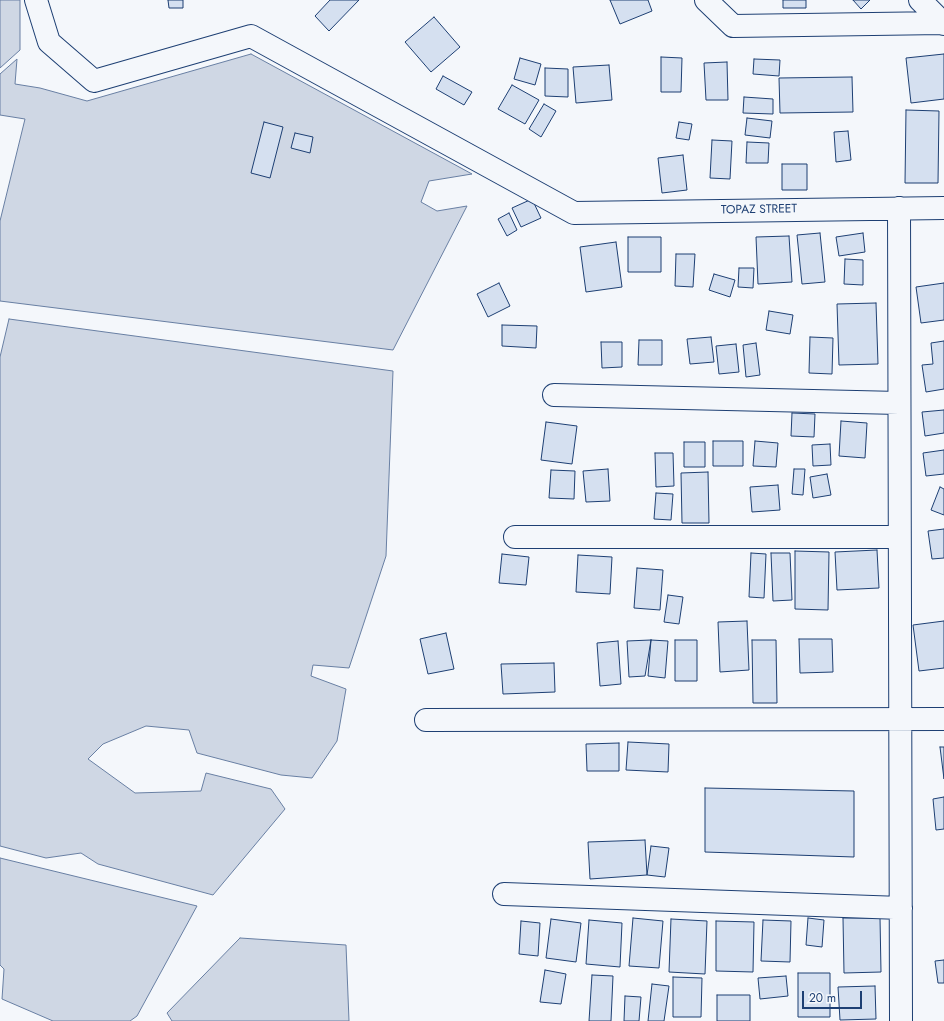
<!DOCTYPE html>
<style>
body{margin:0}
#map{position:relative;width:944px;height:1021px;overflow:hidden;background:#f4f7fb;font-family:Jost,sans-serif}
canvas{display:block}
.scale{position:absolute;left:802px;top:991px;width:60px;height:18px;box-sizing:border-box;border:2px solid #1d3f73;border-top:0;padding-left:5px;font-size:12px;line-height:14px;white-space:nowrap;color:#1d3f73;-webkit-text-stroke:3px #f4f7fb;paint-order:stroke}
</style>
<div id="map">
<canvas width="944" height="1021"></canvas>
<div class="scale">20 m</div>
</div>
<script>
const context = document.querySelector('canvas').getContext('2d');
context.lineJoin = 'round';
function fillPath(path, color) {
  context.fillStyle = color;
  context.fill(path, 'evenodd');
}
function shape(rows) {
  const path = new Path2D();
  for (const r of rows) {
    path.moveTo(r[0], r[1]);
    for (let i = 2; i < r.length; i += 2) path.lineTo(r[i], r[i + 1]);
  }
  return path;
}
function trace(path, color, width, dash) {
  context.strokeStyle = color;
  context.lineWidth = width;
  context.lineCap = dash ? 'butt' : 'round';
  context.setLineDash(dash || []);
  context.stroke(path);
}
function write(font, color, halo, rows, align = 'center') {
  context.font = font + ' Jost,sans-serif';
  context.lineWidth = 3;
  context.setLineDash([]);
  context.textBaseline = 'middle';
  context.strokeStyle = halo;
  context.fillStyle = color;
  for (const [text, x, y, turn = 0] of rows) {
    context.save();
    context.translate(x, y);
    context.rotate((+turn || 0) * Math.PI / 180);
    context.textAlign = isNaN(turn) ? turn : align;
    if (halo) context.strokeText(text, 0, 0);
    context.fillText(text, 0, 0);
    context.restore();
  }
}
const water = shape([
 [0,0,20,0,20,50,0,68,0,0],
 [251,54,472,174,429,181,421,202,437,211,467,206,393,350,0,301,0,221,25,119,0,115,0,74,17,59,15,84,40,88,87,101,251,54],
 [9,319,393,371,386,556,349,668,313,665,311,676,346,689,337,741,312,778,281,775,197,753,189,730,146,726,103,744,88,759,135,793,201,791,206,773,271,789,285,809,213,895,98,864,81,853,46,858,0,846,0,357,9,319],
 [0,858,197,906,137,1016,130,1021,53,1021,2,999,4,969,0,965,0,858],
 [240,938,346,945,349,1021,172,1021,167,1013,240,938]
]);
const building = shape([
 [168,0,183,0,183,8,169,8,168,0],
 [330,0,359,0,329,31,315,16,330,0],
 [610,0,648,0,652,11,620,24,610,0],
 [783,0,806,0,806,8,783,8,783,0],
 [853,0,870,0,861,9,853,0],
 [434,17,460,47,431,72,405,42,434,17],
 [944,54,944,99,911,103,906,58,944,54],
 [661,57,682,58,681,92,661,92,661,57],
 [520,58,541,64,535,85,514,79,520,58],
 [754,59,780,60,779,76,753,74,754,59],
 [727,62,728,100,706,100,704,63,727,62],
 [609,65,612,100,576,103,573,67,609,65],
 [545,68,568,69,568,97,545,96,545,68],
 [443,76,472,92,464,105,436,89,443,76],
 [852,77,853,112,780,113,779,78,852,77],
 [512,85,539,100,525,124,498,109,512,85],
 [744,97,773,99,773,114,743,113,744,97],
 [544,104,556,111,541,137,529,129,544,104],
 [906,110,939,111,938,183,905,183,906,110],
 [747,118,772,121,770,138,745,135,747,118],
 [264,122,283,127,270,178,251,173,264,122],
 [679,122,692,124,689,140,676,138,679,122],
 [848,131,851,160,836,162,834,132,848,131],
 [295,133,313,137,310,153,291,148,295,133],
 [712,140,732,141,730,179,710,178,712,140],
 [747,142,769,143,768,163,746,163,747,142],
 [683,155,687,190,662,193,658,158,683,155],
 [782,164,807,164,807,190,782,190,782,164],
 [532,199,541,218,521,227,512,208,532,199],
 [509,213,517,230,507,236,498,219,509,213],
 [820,233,825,282,802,284,797,235,820,233],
 [863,233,865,252,839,256,836,237,863,233],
 [789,236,792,282,758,284,756,237,789,236],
 [628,237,661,237,661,272,628,272,628,237],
 [616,242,622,287,586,292,580,247,616,242],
 [676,254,695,254,693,287,675,286,676,254],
 [845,259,863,260,863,285,844,284,845,259],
 [739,268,754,268,753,288,738,287,739,268],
 [714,274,735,280,730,297,709,290,714,274],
 [499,283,510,306,488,317,477,294,499,283],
 [944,283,944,320,921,323,916,287,944,283],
 [876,303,878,364,839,365,837,304,876,303],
 [769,311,793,315,790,334,766,330,769,311],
 [502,325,537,326,536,348,502,346,502,325],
 [711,337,714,362,690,364,687,339,711,337],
 [810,337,833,338,832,374,809,373,810,337],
 [639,340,662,340,662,365,638,365,639,340],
 [944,341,944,389,926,392,922,365,933,364,931,343,944,341],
 [601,342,622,342,622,367,602,368,601,342],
 [756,343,760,375,746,377,743,345,756,343],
 [736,344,739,372,719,374,716,346,736,344],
 [944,410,944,433,925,436,922,412,944,410],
 [792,413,815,414,814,437,791,436,792,413],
 [841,421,867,423,865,458,839,456,841,421],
 [546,422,577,426,572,464,541,460,546,422],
 [713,441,743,441,743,466,713,466,713,441],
 [755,441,778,443,776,467,753,466,755,441],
 [684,442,705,442,705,467,684,467,684,442],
 [830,444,831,465,813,466,812,445,830,444],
 [944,450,944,474,926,476,923,453,944,450],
 [655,453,673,453,674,486,656,487,655,453],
 [608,469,610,501,586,502,583,471,608,469],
 [794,469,805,469,803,495,792,494,794,469],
 [551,470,575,471,574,499,549,498,551,470],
 [708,472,709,523,682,523,681,473,708,472],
 [827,474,831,495,813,498,810,477,827,474],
 [778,485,780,510,752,512,750,487,778,485],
 [940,487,944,489,944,515,931,510,940,487],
 [656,493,673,494,671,520,654,519,656,493],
 [944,529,944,558,932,559,928,531,944,529],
 [877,550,879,588,837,590,835,552,877,550],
 [795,551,829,552,828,610,795,609,795,551],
 [751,553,766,554,764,598,749,597,751,553],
 [771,553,790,553,792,600,773,601,771,553],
 [502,554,529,557,526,585,499,583,502,554],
 [578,555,612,557,610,594,576,592,578,555],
 [637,568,663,570,660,610,634,608,637,568],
 [668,595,683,597,679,624,664,622,668,595],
 [747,621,749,670,720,672,718,622,747,621],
 [944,621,944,668,919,671,913,625,944,621],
 [446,633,454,669,428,674,420,639,446,633],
 [799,639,832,639,833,672,800,673,799,639],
 [651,640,668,641,665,678,648,676,651,640],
 [651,640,645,676,629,677,627,641,651,640],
 [675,640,697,640,697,681,675,681,675,640],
 [752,640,776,640,777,703,753,703,752,640],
 [618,641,621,684,600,686,597,643,618,641],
 [554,663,555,692,503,694,501,664,554,663],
 [628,742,669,744,668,772,626,770,628,742],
 [619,743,619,771,587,771,586,744,619,743],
 [940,747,944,747,944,779,940,747],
 [705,788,854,791,854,857,705,852,705,788],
 [944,797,944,829,936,830,933,799,944,797],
 [645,840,647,875,590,879,588,842,645,840],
 [651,846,669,848,665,877,647,875,651,846],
 [633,918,663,921,659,968,629,966,633,918],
 [808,918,824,920,822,947,806,945,808,918],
 [843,918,880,918,881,972,844,973,843,918],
 [551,919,581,923,576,962,546,958,551,919],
 [671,919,707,921,705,974,669,972,671,919],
 [589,920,622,923,620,967,586,964,589,920],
 [763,920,791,921,790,962,761,961,763,920],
 [521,921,540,923,538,956,519,954,521,921],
 [716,921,754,922,753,972,716,971,716,921],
 [944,960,944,983,938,983,935,961,944,960],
 [545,970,566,974,561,1004,540,1002,545,970],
 [798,973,830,973,830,1017,798,1017,798,973],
 [592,975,613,976,611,1021,589,1021,592,975],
 [786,976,788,996,760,999,758,978,786,976],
 [673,977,702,978,701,1017,673,1017,673,977],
 [652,984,669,986,664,1021,648,1021,652,984],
 [875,986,876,1019,840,1020,838,987,875,986],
 [717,995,750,995,750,1021,717,1021,717,995],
 [625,996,641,997,639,1021,624,1021,625,996]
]);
const minor = shape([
 [36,0,49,42,94,81,251,36,574,213,944,208],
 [706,0,733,26,942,23],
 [920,0,944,24],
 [899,208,901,1021],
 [554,395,899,403],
 [515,537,899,537],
 [426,720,944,719],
 [504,894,901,908]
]);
const streetNames = [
 ["TOPAZ STREET",759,210,-1]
];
fillPath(water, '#cfd7e4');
trace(water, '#687fa3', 1);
fillPath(building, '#d5e0f0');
trace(building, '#1d3f73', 1);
trace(minor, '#1d3f73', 24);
trace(minor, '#f4f7fb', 22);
write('12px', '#1d3f73', '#f4f7fb', streetNames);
</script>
